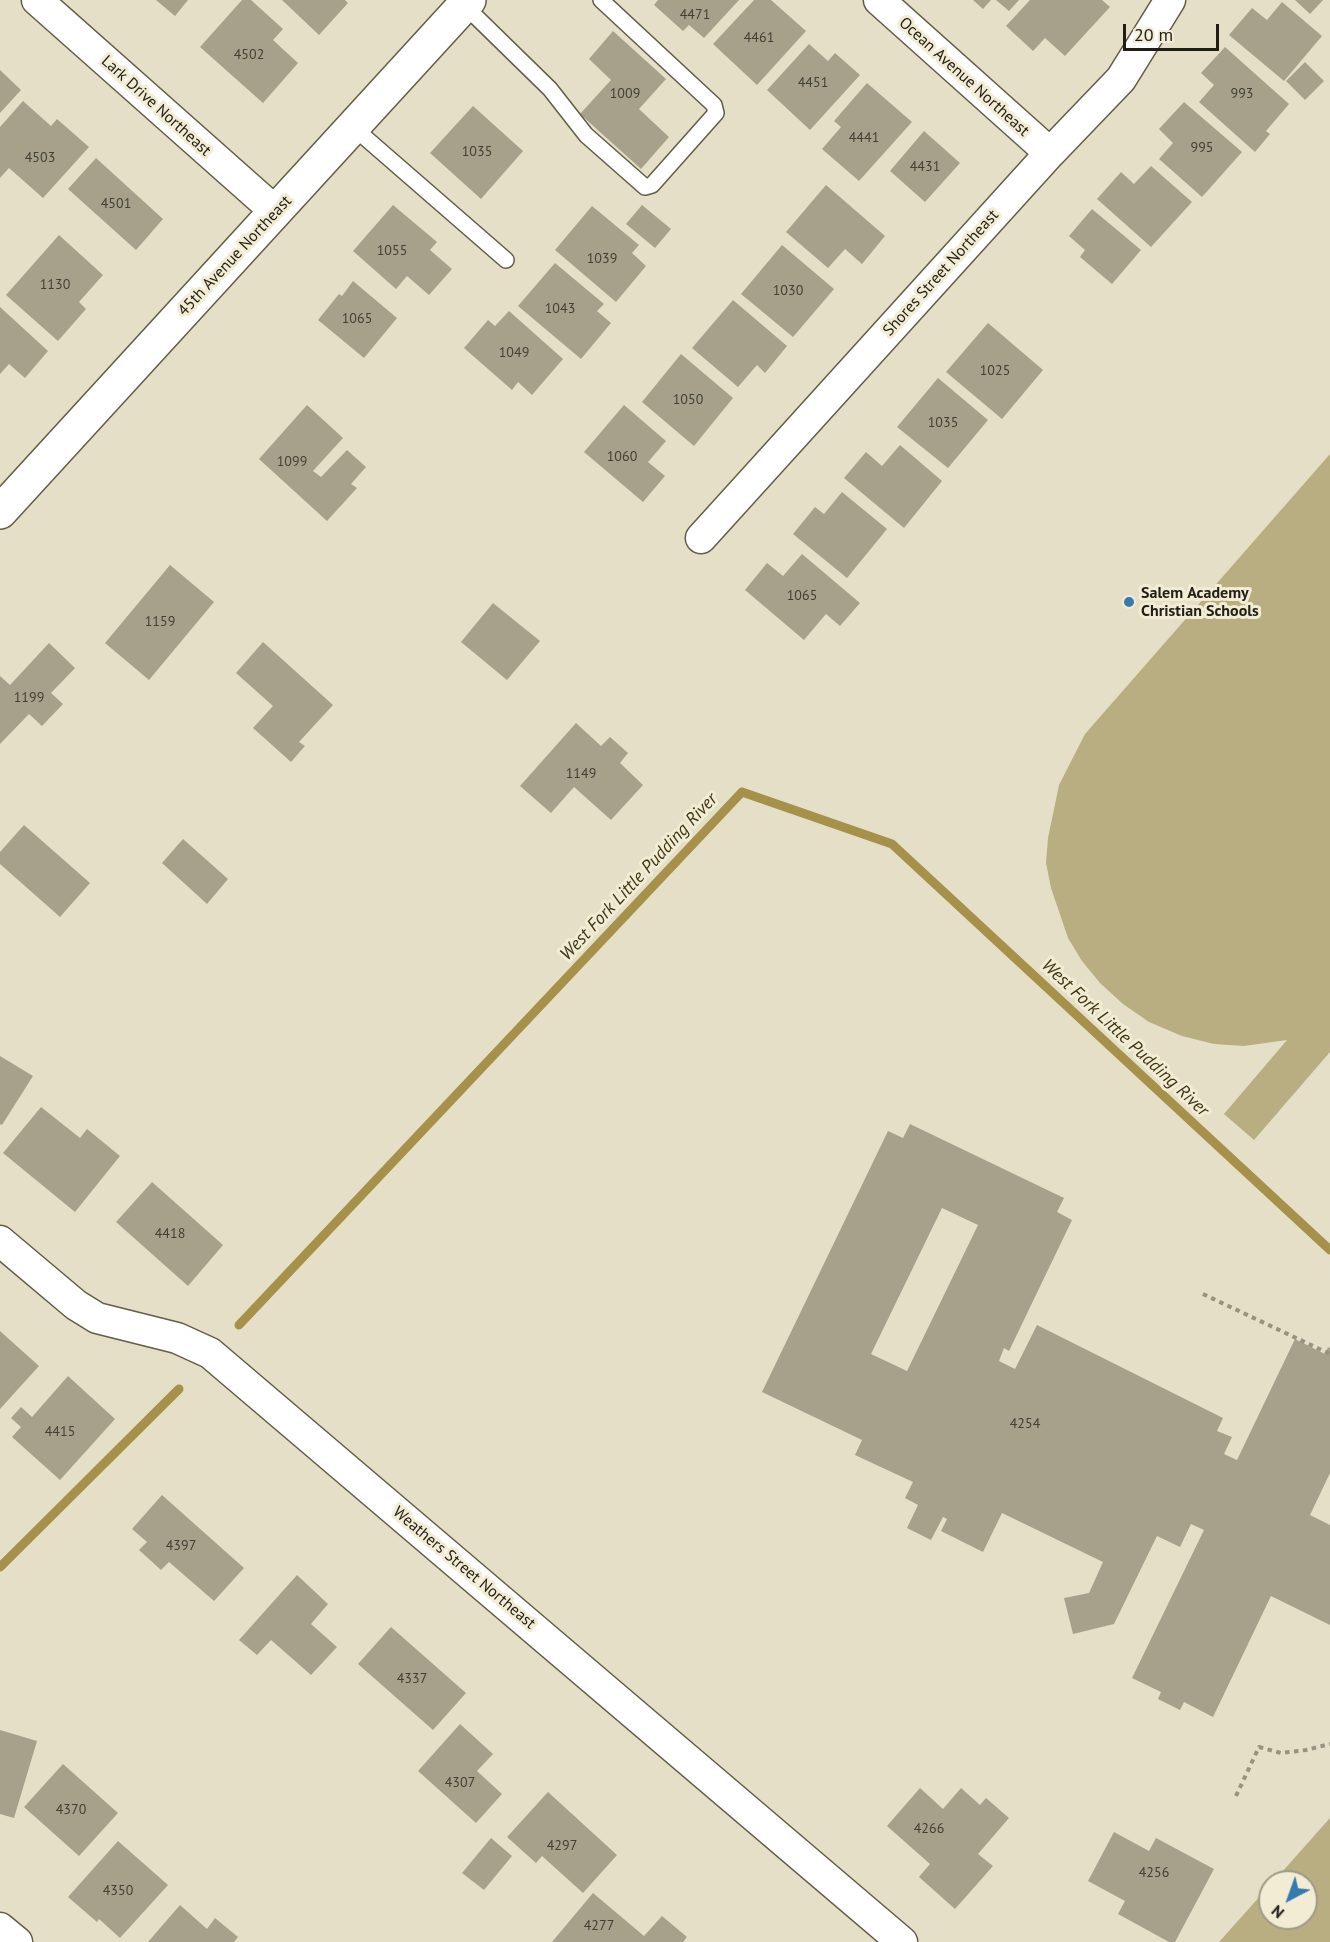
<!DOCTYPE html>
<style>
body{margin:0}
#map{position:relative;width:1330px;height:1942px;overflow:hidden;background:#e5dfc7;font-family:"PT Sans",sans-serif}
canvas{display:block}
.north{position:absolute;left:1258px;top:1870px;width:60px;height:60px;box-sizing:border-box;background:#f2ecd4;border:2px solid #9e9a88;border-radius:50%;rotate:221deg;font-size:16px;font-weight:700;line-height:24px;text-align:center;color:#201e16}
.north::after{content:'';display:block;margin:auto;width:21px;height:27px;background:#347aaf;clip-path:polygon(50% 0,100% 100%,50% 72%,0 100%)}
.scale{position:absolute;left:1123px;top:24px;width:96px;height:27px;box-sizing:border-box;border:3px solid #201e16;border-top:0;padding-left:8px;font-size:18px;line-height:21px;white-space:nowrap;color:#201e16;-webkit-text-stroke:4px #f2ecd4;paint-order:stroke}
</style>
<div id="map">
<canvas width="1330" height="1942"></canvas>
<div class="north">N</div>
<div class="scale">20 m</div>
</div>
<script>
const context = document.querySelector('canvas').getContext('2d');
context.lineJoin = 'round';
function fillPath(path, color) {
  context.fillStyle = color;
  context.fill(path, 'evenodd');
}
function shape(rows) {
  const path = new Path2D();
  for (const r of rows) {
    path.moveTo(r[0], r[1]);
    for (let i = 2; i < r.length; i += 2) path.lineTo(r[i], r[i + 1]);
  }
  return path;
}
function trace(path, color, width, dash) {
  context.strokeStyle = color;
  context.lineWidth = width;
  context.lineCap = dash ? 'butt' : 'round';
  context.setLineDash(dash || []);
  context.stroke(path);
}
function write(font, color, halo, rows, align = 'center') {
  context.font = font + ' "PT Sans",sans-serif';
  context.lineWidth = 6;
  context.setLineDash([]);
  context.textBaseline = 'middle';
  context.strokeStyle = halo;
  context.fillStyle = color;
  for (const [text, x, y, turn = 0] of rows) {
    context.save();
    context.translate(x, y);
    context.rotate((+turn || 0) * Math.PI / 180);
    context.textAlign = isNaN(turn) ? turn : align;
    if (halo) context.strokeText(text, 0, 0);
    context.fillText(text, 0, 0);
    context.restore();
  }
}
const green = shape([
 [1330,454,1330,1052,1254,1140,1224,1114,1287,1040,1244,1046,1214,1044,1182,1036,1149,1022,1123,1004,1100,983,1082,961,1068,938,1051,888,1046,863,1048,838,1059,785,1085,734],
 [1330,1818,1330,1942,1219,1942,1270,1885,1270,1918,1306,1918,1306,1882,1273,1882]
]);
const stream = shape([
 [239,1325,742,792,892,844,1330,1250],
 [0,1567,179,1389]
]);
const building = shape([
 [156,0,188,0,175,16],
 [242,0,251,0,283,29,273,40,298,63,263,103,200,47],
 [282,0,345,0,348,3,319,35],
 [658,0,739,0,704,38,689,25,683,31,654,5],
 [754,0,771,0,806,31,757,85,713,44],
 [973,0,991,0,983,9],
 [996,0,1019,0,1009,11],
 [1030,0,1102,0,1110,7,1065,56,1045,38,1033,51,1006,26],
 [1295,0,1323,0,1310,14],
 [1282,2,1322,36,1284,81,1229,35,1252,8,1267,20],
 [613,31,666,79,639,109,669,137,641,169,580,114,611,80,589,59],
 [809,44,828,61,835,53,860,75,810,130,767,90],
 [1225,47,1289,104,1266,131,1270,134,1255,152,1199,102,1214,85,1201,73],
 [1305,62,1324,81,1305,100,1286,81],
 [0,70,21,90,0,113],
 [867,83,912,122,859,181,822,149,841,127,834,121],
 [23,101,51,126,57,119,89,147,43,198,9,168,0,178,0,127],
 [1184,102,1242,152,1202,197,1159,159,1173,143,1159,129],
 [473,106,523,151,481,199,430,153],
 [924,131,960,163,925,202,890,171],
 [96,158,163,219,136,250,68,189],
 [1151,166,1192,202,1151,247,1097,199,1121,172,1134,184],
 [826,185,885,236,862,264,845,249,828,268,786,232],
 [393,205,437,242,430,250,452,269,429,295,407,276,396,289,353,251],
 [642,205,671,229,655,248,626,224],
 [592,206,639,245,632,253,646,266,616,302,555,250],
 [1092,209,1141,250,1112,284,1080,257,1085,250,1069,236],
 [59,235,103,275,79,302,86,309,58,341,6,295],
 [782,245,834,289,793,337,741,294],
 [555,263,604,304,597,311,611,323,581,359,518,306],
 [353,281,397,318,364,358,318,320,339,294,342,296],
 [733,300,787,346,765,373,757,365,738,387,692,348],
 [0,307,48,351,25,378,9,364,0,374],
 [509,311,563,359,532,395,518,382,512,390,464,348,488,320,495,326],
 [988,323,1043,370,1002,419,946,372],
 [681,354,733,398,694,446,642,402],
 [938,378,988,420,948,468,897,427],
 [307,405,343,438,313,471,321,477,347,450,366,467,351,484,357,488,327,521,259,459],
 [624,405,666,441,648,462,665,476,643,502,584,452],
 [900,445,942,481,904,528,844,478,866,452,882,466],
 [842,492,887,529,847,578,793,534,815,507,824,514],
 [802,554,860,603,840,626,826,614,804,640,745,590,767,563,783,576],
 [170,565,214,602,149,680,105,643],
 [493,603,540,641,507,680,461,642],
 [263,642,333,705,299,742,305,746,291,762,253,728,273,706,236,673],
 [49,643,75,668,51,693,63,704,42,726,29,714,0,744,0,676,10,685],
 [576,723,601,746,610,737,628,753,620,763,643,785,611,820,574,787,551,813,520,786],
 [24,825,90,883,60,917,0,864,0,852],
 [183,839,228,879,207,904,162,863],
 [0,1056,33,1076,2,1125,0,1124],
 [41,1107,80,1138,87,1129,120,1156,75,1212,3,1153],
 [910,1124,1064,1198,1057,1212,1072,1220,1009,1351,1004,1348,999,1361,1015,1369,1037,1325,1223,1418,1217,1431,1232,1437,1224,1454,1237,1460,1295,1339,1325,1354,1328,1347,1330,1348,1330,1473,1310,1515,1330,1525,1330,1625,1271,1596,1213,1717,1184,1702,1180,1710,1158,1699,1161,1692,1132,1678,1204,1530,1191,1524,1180,1547,1157,1536,1114,1624,1073,1634,1064,1598,1089,1593,1103,1562,1002,1513,983,1552,941,1531,947,1519,943,1517,931,1540,907,1528,918,1505,905,1498,913,1482,855,1455,862,1440,762,1392,888,1131,903,1138],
 [942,1208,978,1225,907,1371,871,1354],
 [152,1182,223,1245,188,1286,116,1222],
 [0,1331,39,1366,0,1409],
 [68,1376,115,1419,60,1480,12,1437,21,1427,11,1418,21,1407,32,1417],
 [162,1495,244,1568,214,1601,169,1562,161,1570,139,1550,147,1542,132,1529],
 [297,1575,328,1604,311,1624,337,1647,311,1675,271,1640,257,1655,239,1640],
 [391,1627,466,1693,433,1730,358,1664],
 [460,1724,493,1754,477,1771,502,1794,476,1823,418,1771],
 [0,1730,37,1741,14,1818,0,1814],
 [63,1764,118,1813,79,1856,24,1807],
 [920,1788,943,1809,961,1788,980,1805,986,1798,1009,1818,978,1854,993,1866,955,1909,919,1877,930,1864,887,1826],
 [548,1792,617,1855,583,1893,542,1856,536,1863,507,1837],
 [1114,1832,1149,1851,1156,1838,1214,1869,1175,1942,1169,1942,1118,1914,1125,1901,1088,1881],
 [491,1838,512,1856,484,1890,462,1873],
 [118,1841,168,1885,120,1938,99,1919,97,1922,68,1897],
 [593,1893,644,1936,662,1916,687,1937,683,1942,552,1942],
 [180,1905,207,1929,215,1918,238,1937,234,1942,148,1942]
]);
const path = shape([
 [1203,1294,1330,1354],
 [1236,1796,1259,1747,1281,1753,1306,1750,1330,1744]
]);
const service = shape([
 [464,5,550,89,586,135,645,187,652,185,716,113,714,105,601,0],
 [353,127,506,260]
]);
const minor = shape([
 [37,0,276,212],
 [879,0,1050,153],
 [701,538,1050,153,1121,79,1170,0],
 [0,1241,76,1305,97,1318,177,1338,210,1353,902,1942],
 [0,1928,17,1942]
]);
const tertiary = shape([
 [0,512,469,0]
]);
const markers = [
 [1129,602,6,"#347aaf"]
];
const numberNames = [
 ["4471",695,15],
 ["4461",759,38],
 ["4502",249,55],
 ["4451",813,83],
 ["1009",625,94],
 ["993",1242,94],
 ["4441",864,138],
 ["995",1202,148],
 ["1035",477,152],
 ["4503",40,158],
 ["4431",925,167],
 ["4501",116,204],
 ["1055",392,251],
 ["1039",602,259],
 ["1130",55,285],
 ["1030",788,291],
 ["1043",560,309],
 ["1065",357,319],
 ["1049",514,353],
 ["1025",995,371],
 ["1050",688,400],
 ["1035",943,423],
 ["1060",622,457],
 ["1099",292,462],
 ["1065",802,596],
 ["1159",160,622],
 ["1199",29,698],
 ["1149",581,774],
 ["4418",170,1234],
 ["4254",1025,1424],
 ["4415",60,1432],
 ["4397",181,1546],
 ["4337",412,1679],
 ["4307",460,1783],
 ["4370",71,1810],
 ["4266",929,1829],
 ["4297",562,1846],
 ["4256",1154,1873],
 ["4350",118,1891],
 ["4277",599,1926]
];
const streetNames = [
 ["Ocean Avenue Northeast",964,77,42],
 ["Lark Drive Northeast",156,106,42],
 ["45th Avenue Northeast",235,256,-47],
 ["Shores Street Northeast",941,273,-48],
 ["Weathers Street Northeast",464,1568,40]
];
const poiNames = [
 ["Salem Academy",1141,593],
 ["Christian Schools",1141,611]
];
const waterNames = [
 ["West Fork Little Pudding River",639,877,-47],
 ["West Fork Little Pudding River",1125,1038,43]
];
fillPath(green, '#b9ad82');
trace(stream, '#a59149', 9);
fillPath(building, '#a7a18b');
trace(service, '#625c48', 18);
trace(minor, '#625c48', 33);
trace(tertiary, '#625c48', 36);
trace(path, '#979381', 4, [4.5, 4.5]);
trace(service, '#fff', 15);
trace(minor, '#fff', 30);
trace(tertiary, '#fff', 33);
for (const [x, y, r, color] of markers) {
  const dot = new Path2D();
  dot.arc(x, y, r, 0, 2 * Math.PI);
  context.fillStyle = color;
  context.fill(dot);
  trace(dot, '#f2ecd4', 2);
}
write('14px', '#423f33', null, numberNames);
write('16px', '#201e16', '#f2ecd4', streetNames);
write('bold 16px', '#201e16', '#f2ecd4', poiNames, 'left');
write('italic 18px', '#3d3413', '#f2ecd4', waterNames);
</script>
